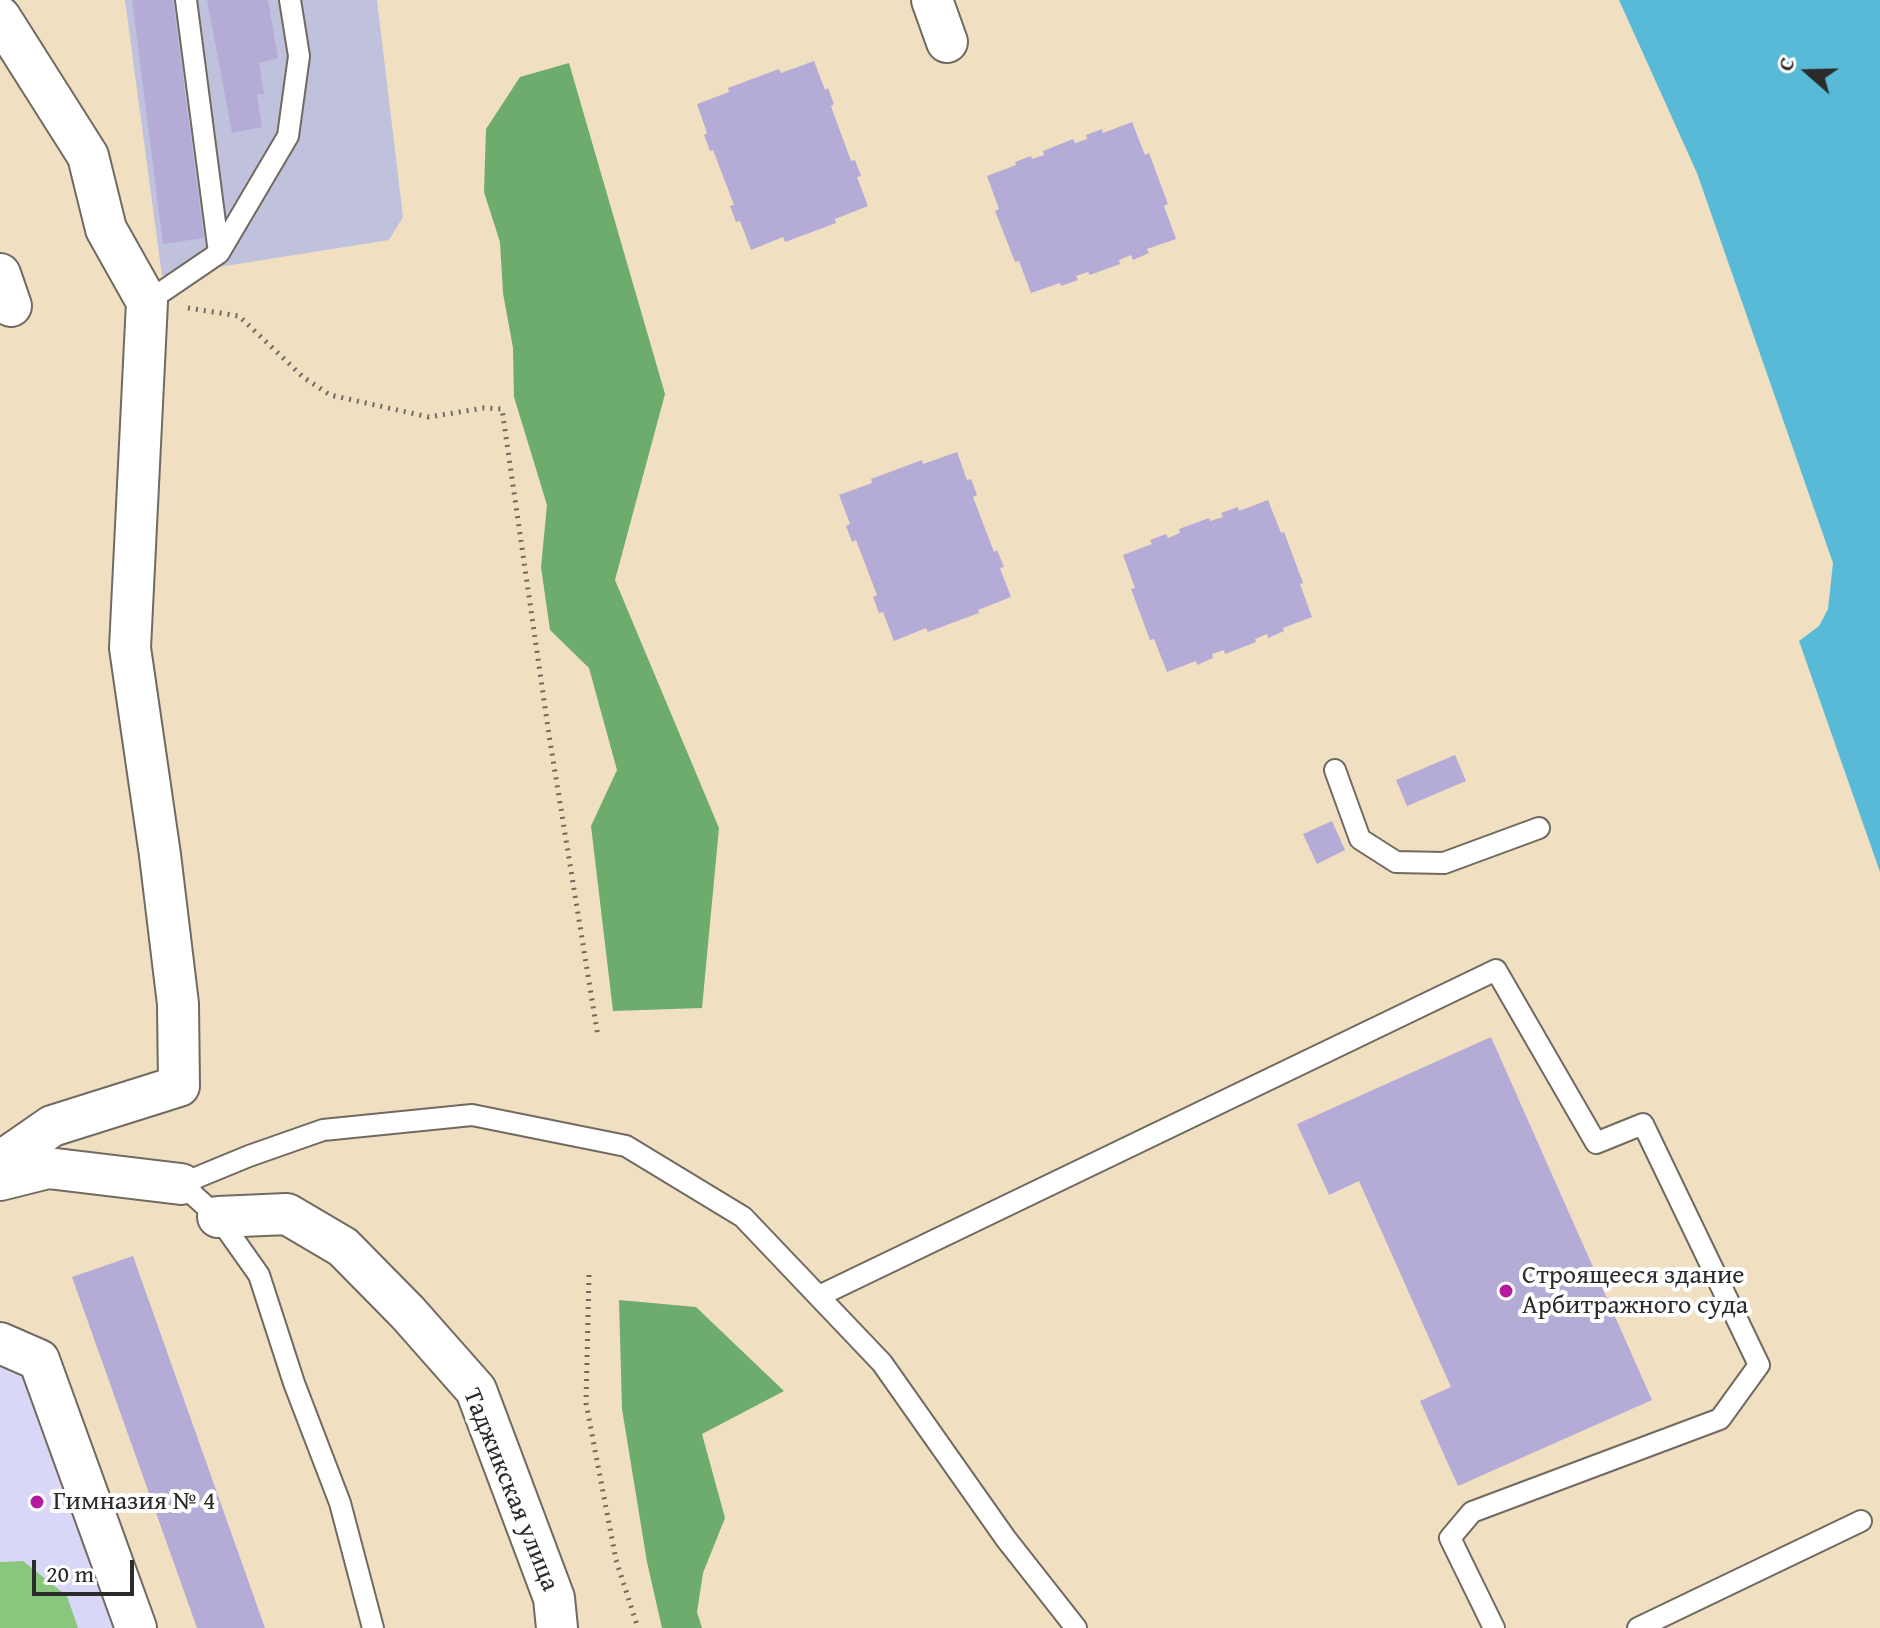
<!DOCTYPE html>
<meta charset="utf-8">
<style>
body{margin:0}
#map{position:relative;width:1880px;height:1628px;overflow:hidden;background:#f1dfc2;font-family:"Gentium Book Plus",serif}
canvas{display:block}
.north{position:absolute;left:1768px;top:32px;width:80px;height:80px;-webkit-text-stroke:6px #fff;paint-order:stroke;rotate:290deg;font-size:22px;font-weight:700;line-height:32px;text-align:center;color:#2b2b2b}
.north::after{content:'';display:block;margin:auto;width:28px;height:36px;background:#2b2b2b;clip-path:polygon(50% 0,100% 100%,50% 72%,0 100%)}
.scale{position:absolute;left:32px;top:1560px;width:102px;height:36px;box-sizing:border-box;border:4px solid #2b2b2b;border-top:0;padding-left:10px;font-size:24px;line-height:28px;white-space:nowrap;color:#2b2b2b;-webkit-text-stroke:6px #fff;paint-order:stroke}
</style>
<div id="map">
<canvas width="1880" height="1628"></canvas>
<div class="north">С</div>
<div class="scale">20 m</div>
</div>
<script>
const context = document.querySelector('canvas').getContext('2d');
context.lineJoin = 'round';
function fillPath(path, color) {
  context.fillStyle = color;
  context.fill(path, 'evenodd');
}
function shape(rows) {
  const path = new Path2D();
  for (const r of rows) {
    path.moveTo(r[0], r[1]);
    for (let i = 2; i < r.length; i += 2) path.lineTo(r[i], r[i + 1]);
  }
  return path;
}
function trace(path, color, width, dash) {
  context.strokeStyle = color;
  context.lineWidth = width;
  context.lineCap = dash ? 'butt' : 'round';
  context.setLineDash(dash || []);
  context.stroke(path);
}
function write(font, color, halo, rows, align = 'center') {
  context.font = font + ' "Gentium Book Plus",serif';
  context.lineWidth = 8;
  context.setLineDash([]);
  context.textBaseline = 'middle';
  context.strokeStyle = halo;
  context.fillStyle = color;
  for (const [text, x, y, turn = 0] of rows) {
    context.save();
    context.translate(x, y);
    context.rotate((+turn || 0) * Math.PI / 180);
    context.textAlign = isNaN(turn) ? turn : align;
    if (halo) context.strokeText(text, 0, 0);
    context.fillText(text, 0, 0);
    context.restore();
  }
}
const built = shape([
 [0,1365,28,1376,119,1628,0,1628]
]);
const industrial = shape([
 [125,0,377,0,403,217,389,240,162,276]
]);
const green = shape([
 [23,1561,67,1596,78,1628,0,1628,0,1562]
]);
const forest = shape([
 [569,63,665,394,615,580,719,828,702,1008,613,1011,591,826,617,770,589,668,550,630,541,567,547,505,514,397,513,348,503,293,500,242,484,192,486,129,520,77],
 [619,1300,696,1307,784,1391,702,1434,725,1518,703,1573,697,1612,702,1628,662,1628,647,1562,622,1409]
]);
const water = shape([
 [1619,0,1880,0,1880,872,1799,641,1819,626,1828,609,1833,563,1697,173]
]);
const building = shape([
 [132,0,173,0,204,238,163,244],
 [207,0,268,0,278,58,259,63,264,94,257,95,262,127,232,133],
 [814,61,825,90,828,88,834,104,831,106,851,161,855,160,861,176,857,177,868,206,835,219,836,223,785,242,783,237,751,250,740,221,736,222,730,206,734,205,713,150,710,151,704,135,707,133,697,104,729,92,728,88,779,69,781,73],
 [1132,122,1145,155,1149,153,1168,204,1164,206,1176,239,1147,249,1149,253,1133,260,1131,255,1119,260,1120,264,1090,275,1088,272,1076,276,1078,280,1061,286,1060,283,1031,293,1019,261,1015,262,995,211,999,209,987,176,1016,165,1015,162,1031,156,1032,159,1044,155,1043,151,1073,139,1075,143,1087,139,1086,135,1102,129,1103,133],
 [957,452,967,480,971,479,977,495,973,497,994,552,997,550,1004,567,1000,568,1011,597,978,610,979,613,928,632,926,628,894,641,883,612,879,613,873,597,877,595,856,540,852,542,846,526,850,524,839,495,872,483,871,479,922,460,923,464],
 [1268,500,1281,533,1284,532,1303,583,1300,584,1312,617,1283,628,1284,631,1268,638,1267,634,1255,639,1256,642,1225,654,1224,650,1212,654,1213,658,1197,665,1196,661,1167,672,1154,639,1150,640,1131,589,1135,588,1123,555,1152,544,1150,540,1166,534,1168,538,1180,533,1179,529,1209,518,1210,521,1223,517,1221,513,1238,507,1239,511],
 [1455,755,1466,781,1407,806,1396,780],
 [1332,821,1345,850,1317,864,1303,834],
 [1491,1037,1652,1400,1458,1486,1420,1401,1451,1387,1359,1181,1329,1195,1297,1124],
 [133,1256,265,1628,197,1628,72,1277]
]);
const path = shape([
 [188,308,239,316,303,377,330,395,429,417,484,408,502,409,549,735,598,1037],
 [589,1275,586,1403,616,1560,638,1628]
]);
const lane = shape([
 [186,0,219,253],
 [147,302,219,253,288,136,299,56,290,0],
 [1335,770,1360,839,1396,862,1444,863,1539,828],
 [819,1296,1496,970,1596,1143,1643,1124,1759,1365,1720,1419,1472,1512,1450,1538,1494,1628],
 [373,1628,340,1503,294,1383,259,1275,218,1217,181,1184,249,1156,323,1130,472,1115,626,1146,743,1217,882,1363,1006,1539,1076,1628],
 [1638,1628,1861,1521]
]);
const street = shape([
 [932,0,947,42],
 [0,17,88,156,106,229,147,302,130,648,160,855,178,1004,179,1086,52,1126,0,1162],
 [0,274,11,306],
 [0,1180,48,1168,181,1184],
 [218,1217,287,1214,343,1247,408,1313,476,1390,554,1598,557,1628],
 [0,1343,39,1360,136,1628]
]);
const markers = [
 [1506,1291,8,"#b5179e"],
 [37,1502,8,"#b5179e"]
];
const poiNames = [
 ["Строящееся здание",1522,1276],
 ["Арбитражного суда",1522,1306],
 ["Гимназия № 4",53,1502]
];
const streetNames = [
 ["Таджикская улица",510,1490,68]
];
fillPath(built, '#d9d7f7');
fillPath(industrial, '#c0c2dd');
fillPath(green, '#89c77e');
fillPath(forest, '#6eac6d');
fillPath(water, '#58bad7');
fillPath(building, '#b4acd7');
trace(lane, '#706a60', 24);
trace(street, '#706a60', 44);
trace(path, '#706a60', 5, [2, 6]);
trace(lane, '#fff', 20);
trace(street, '#fff', 40);
for (const [x, y, r, color] of markers) {
  const dot = new Path2D();
  dot.arc(x, y, r, 0, 2 * Math.PI);
  context.fillStyle = color;
  context.fill(dot);
  trace(dot, '#fff', 3);
}
write('26px', '#2b2b2b', '#fff', poiNames, 'left');
write('26px', '#2b2b2b', '#fff', streetNames);
</script>
